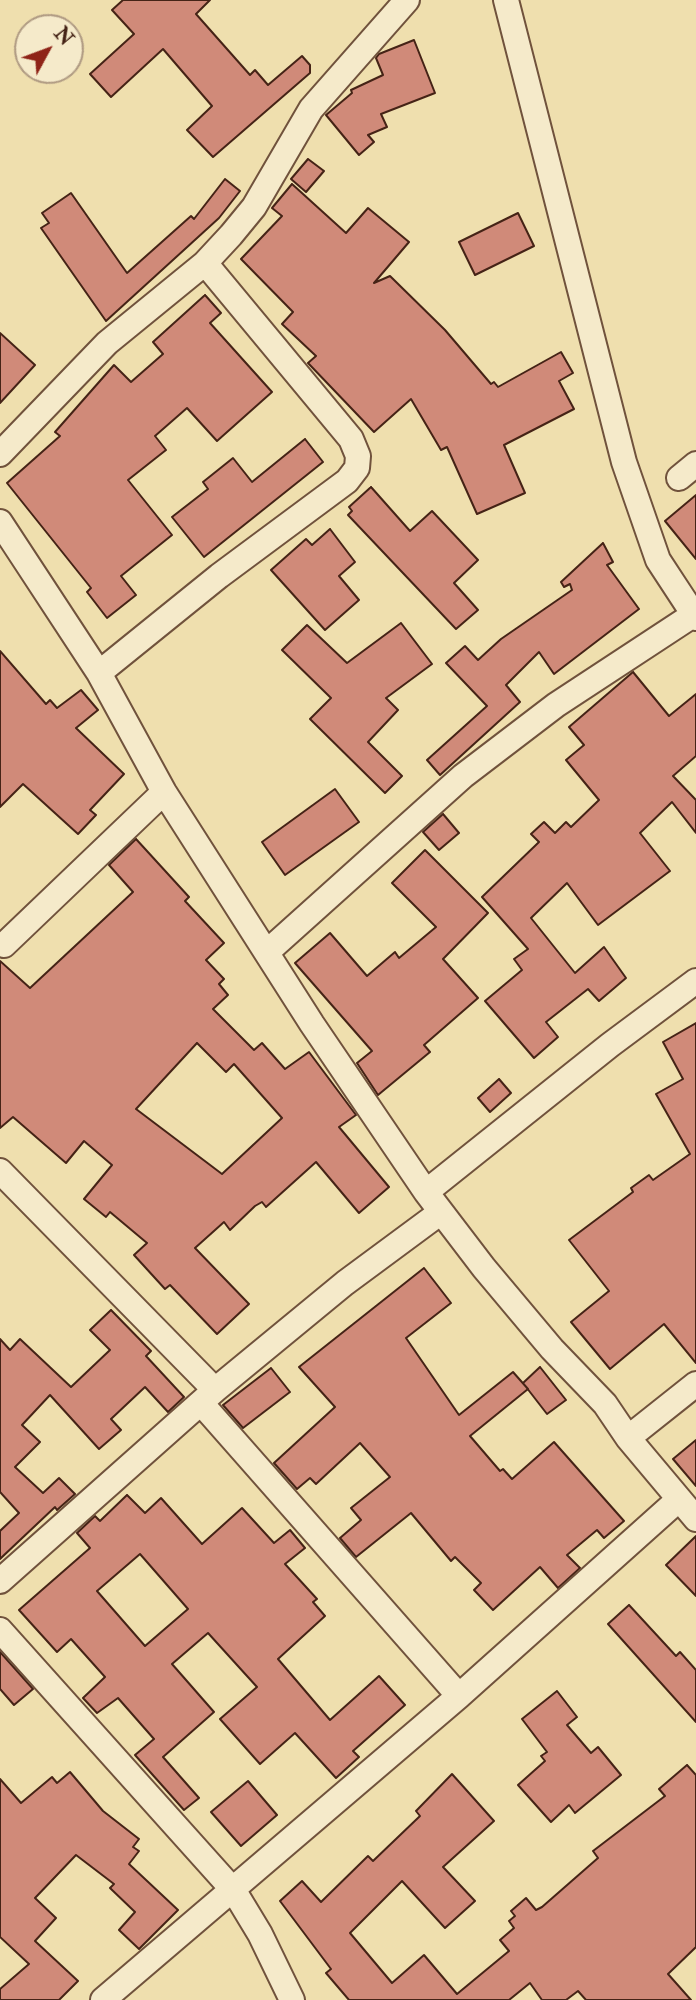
<!DOCTYPE html>
<style>
body{margin:0}
#map{position:relative;width:696px;height:2000px;overflow:hidden;background:#efdfae;font-family:"IM FELL Double Pica",serif}
canvas{display:block}
.north{position:absolute;left:14px;top:14px;width:70px;height:70px;box-sizing:border-box;background:#f5eaca;border:2px solid #af9a82;border-radius:50%;rotate:49deg;font-size:19px;font-weight:700;line-height:28px;text-align:center;color:#452316}
.north::after{content:'';display:block;margin:auto;width:24px;height:32px;background:#8f2418;clip-path:polygon(50% 0,100% 100%,50% 72%,0 100%)}
</style>
<div id="map">
<canvas width="696" height="2000"></canvas>
<div class="north">N</div>
</div>
<script>
const context = document.querySelector('canvas').getContext('2d');
context.lineJoin = 'round';
function fillPath(path, color) {
  context.fillStyle = color;
  context.fill(path, 'evenodd');
}
function shape(rows) {
  const path = new Path2D();
  for (const r of rows) {
    path.moveTo(r[0], r[1]);
    for (let i = 2; i < r.length; i += 2) path.lineTo(r[i], r[i + 1]);
  }
  return path;
}
function trace(path, color, width, dash) {
  context.strokeStyle = color;
  context.lineWidth = width;
  context.lineCap = dash ? 'butt' : 'round';
  context.setLineDash(dash || []);
  context.stroke(path);
}
const building = shape([
 [123,0,210,0,196,14,250,75,255,70,268,85,302,56,310,65,310,73,213,157,187,130,212,106,163,49,111,97,90,74,134,34,112,10,123,0],
 [414,40,435,93,381,114,387,127,368,135,374,142,359,155,326,115,352,93,351,90,383,75,376,58,379,54,414,40],
 [308,159,324,171,306,192,291,179,308,159],
 [225,179,240,191,219,218,106,321,41,228,49,223,42,213,71,193,127,273,191,216,194,219,225,179],
 [292,184,346,233,368,208,409,242,374,283,390,276,445,330,491,384,494,382,498,387,561,352,573,373,559,381,574,409,504,445,525,493,477,514,447,447,441,450,411,399,374,432,308,363,316,356,282,324,293,312,241,259,282,216,272,208,292,184],
 [518,213,534,246,475,275,459,242,518,213],
 [205,295,221,313,210,323,272,392,217,441,187,408,155,436,166,450,128,480,172,535,121,576,136,595,107,618,87,592,91,588,7,483,60,436,55,432,114,365,131,382,163,354,153,342,205,295],
 [0,333,35,365,0,403,0,333],
 [305,439,323,462,204,557,172,517,208,489,203,482,233,458,252,482,305,439],
 [371,487,410,531,432,511,478,560,454,583,478,610,456,629,348,515,352,511,349,507,371,487],
 [696,495,696,559,665,521,696,495],
 [330,529,355,562,339,576,359,600,325,630,271,570,306,539,312,545,330,529],
 [603,543,613,562,607,565,639,609,554,674,539,652,506,685,520,702,440,775,427,760,487,706,446,663,465,646,478,660,501,639,572,590,570,584,564,587,561,582,603,543],
 [401,623,432,664,386,698,398,710,368,742,402,776,385,793,310,719,331,698,282,650,307,625,347,663,401,623],
 [0,651,46,704,50,700,57,708,81,690,98,710,76,728,124,774,90,810,96,815,78,834,23,784,0,807,0,651],
 [633,672,669,716,696,694,696,756,673,776,696,800,696,833,672,802,640,833,670,871,598,925,567,883,531,918,575,973,604,947,626,978,599,1001,588,989,546,1022,558,1037,534,1058,485,1001,522,970,514,959,528,949,482,897,539,842,531,834,544,822,555,833,566,822,571,827,599,800,566,760,584,745,569,727,633,672],
 [335,789,359,822,285,875,262,842,335,789],
 [443,814,459,833,439,850,423,832,443,814],
 [136,839,189,897,185,901,224,943,206,960,224,979,219,984,228,995,213,1009,254,1050,262,1043,285,1069,309,1052,356,1115,339,1127,389,1187,359,1213,316,1162,266,1207,262,1202,255,1206,230,1230,224,1222,195,1248,249,1304,217,1334,170,1285,165,1289,134,1255,147,1243,110,1212,106,1217,84,1199,112,1165,84,1141,66,1163,13,1117,0,1128,0,961,30,988,133,892,109,865,136,839],
 [197,1043,226,1072,234,1064,282,1118,222,1174,136,1109,197,1043],
 [425,850,488,913,443,959,478,998,424,1045,430,1052,378,1095,357,1063,372,1051,295,963,330,933,367,976,395,952,399,958,436,927,392,883,425,850],
 [696,1023,696,1363,664,1324,610,1369,571,1322,609,1291,569,1240,633,1192,631,1188,649,1175,653,1180,690,1154,656,1094,683,1079,663,1042,696,1023],
 [499,1079,511,1093,490,1112,478,1098,499,1079],
 [424,1268,451,1303,406,1338,459,1415,513,1372,528,1389,470,1436,500,1471,503,1469,512,1479,554,1442,624,1521,604,1538,597,1530,567,1555,580,1568,558,1588,540,1567,493,1610,474,1590,481,1583,455,1557,451,1561,411,1513,356,1557,340,1538,361,1520,351,1508,390,1477,360,1443,316,1484,310,1478,297,1489,274,1463,335,1407,299,1367,424,1268],
 [111,1310,151,1351,146,1356,184,1397,168,1412,145,1387,111,1419,121,1430,99,1449,50,1395,22,1425,40,1442,15,1467,43,1493,59,1478,75,1494,57,1510,55,1507,0,1559,0,1531,19,1513,0,1492,0,1339,10,1350,20,1339,71,1387,110,1350,90,1330,111,1310],
 [540,1367,566,1400,547,1414,523,1383,540,1367],
 [271,1368,290,1392,243,1428,223,1405,271,1368],
 [696,1440,696,1486,673,1459,696,1440],
 [127,1495,145,1513,161,1498,202,1544,242,1508,274,1543,290,1530,305,1548,285,1564,317,1599,313,1602,325,1616,278,1659,330,1720,379,1676,405,1705,353,1751,359,1757,336,1778,295,1733,260,1764,220,1719,257,1687,208,1633,172,1664,214,1712,163,1757,199,1798,184,1810,135,1755,154,1739,118,1698,97,1713,83,1698,105,1677,71,1639,57,1652,19,1610,90,1548,77,1533,95,1516,100,1521,127,1495],
 [140,1554,188,1609,145,1646,97,1591,140,1554],
 [696,1536,696,1596,666,1565,696,1536],
 [629,1605,676,1656,680,1652,696,1670,696,1722,608,1624,629,1605],
 [0,1652,33,1689,14,1705,0,1689,0,1652],
 [557,1691,577,1717,567,1725,591,1753,598,1747,621,1775,575,1813,569,1805,551,1822,518,1785,545,1761,541,1756,547,1752,522,1719,557,1691],
 [687,1765,696,1775,696,1947,668,1974,691,2000,586,2000,578,1991,566,2000,542,2000,530,1983,509,2000,349,2000,326,1973,331,1969,280,1901,302,1881,321,1902,368,1856,373,1861,420,1816,416,1811,452,1774,494,1821,443,1867,475,1901,445,1928,402,1881,350,1933,392,1983,424,1955,457,1994,509,1951,500,1940,514,1928,509,1921,515,1916,511,1911,526,1898,536,1910,542,1907,598,1858,593,1851,665,1796,659,1789,687,1765],
 [70,1772,103,1811,139,1839,133,1847,139,1851,129,1864,178,1910,139,1949,119,1930,135,1912,110,1888,114,1884,76,1855,35,1898,56,1918,35,1941,78,1981,59,2000,0,2000,0,1989,29,1964,0,1937,0,1779,21,1803,52,1777,57,1783,70,1772],
 [248,1781,277,1815,241,1846,211,1812,248,1781]
]);
const minor = shape([
 [506,0,624,462,658,560,696,618],
 [0,454,107,343,205,263,231,235,254,207,311,109,407,0],
 [679,478,696,464],
 [0,522,99,673,164,792,312,1024,426,1192,484,1268,552,1349,605,1404,628,1438,696,1519],
 [99,673,219,576,347,481,357,468,358,456,351,439,205,263],
 [4,945,164,792],
 [267,952,463,776,556,705,693,615],
 [0,1171,215,1390],
 [426,1192,610,1045,696,981],
 [201,1403,459,1696],
 [628,1438,696,1384],
 [0,1581,215,1390,345,1283,441,1212],
 [0,1630,234,1891,260,1934,292,2000],
 [103,2000,459,1696,678,1500]
]);
fillPath(building, '#d08a79');
trace(building, '#452316', 2);
trace(minor, '#70523c', 28);
trace(minor, '#f5eaca', 24);
</script>
